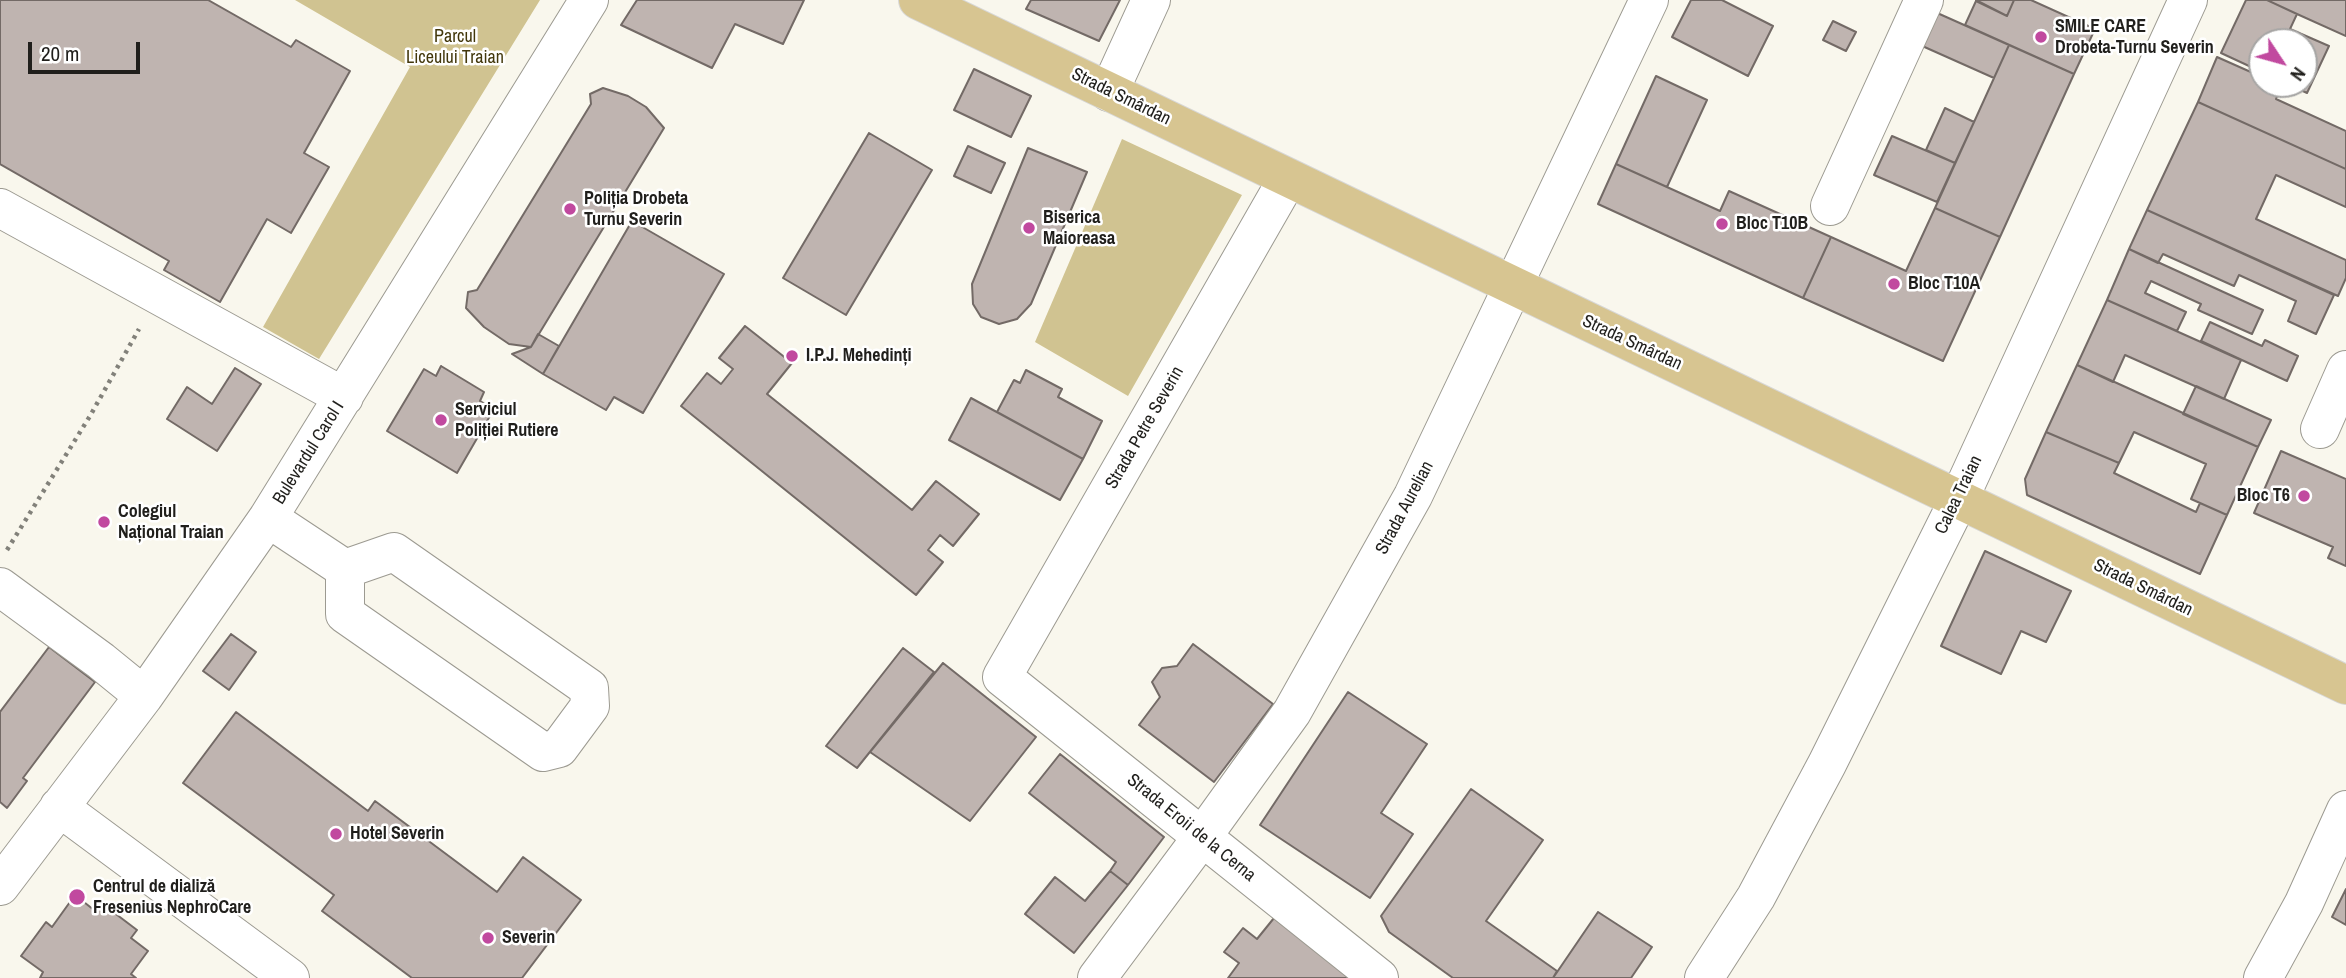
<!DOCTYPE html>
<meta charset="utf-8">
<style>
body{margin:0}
#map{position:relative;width:2346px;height:978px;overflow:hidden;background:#f9f7ed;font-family:"Archivo Narrow",sans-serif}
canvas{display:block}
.north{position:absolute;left:2248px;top:28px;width:70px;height:70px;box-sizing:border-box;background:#fff;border:2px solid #a6a5a4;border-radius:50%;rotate:126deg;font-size:19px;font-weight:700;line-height:28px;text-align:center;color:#201f1c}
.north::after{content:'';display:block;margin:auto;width:24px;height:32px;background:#c1499f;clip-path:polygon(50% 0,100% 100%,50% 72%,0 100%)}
.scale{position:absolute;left:28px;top:42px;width:112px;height:32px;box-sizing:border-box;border:4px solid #201f1c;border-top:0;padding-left:9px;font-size:21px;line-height:24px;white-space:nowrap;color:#201f1c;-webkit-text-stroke:5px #fff;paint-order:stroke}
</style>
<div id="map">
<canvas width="2346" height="978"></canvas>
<div class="north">N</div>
<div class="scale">20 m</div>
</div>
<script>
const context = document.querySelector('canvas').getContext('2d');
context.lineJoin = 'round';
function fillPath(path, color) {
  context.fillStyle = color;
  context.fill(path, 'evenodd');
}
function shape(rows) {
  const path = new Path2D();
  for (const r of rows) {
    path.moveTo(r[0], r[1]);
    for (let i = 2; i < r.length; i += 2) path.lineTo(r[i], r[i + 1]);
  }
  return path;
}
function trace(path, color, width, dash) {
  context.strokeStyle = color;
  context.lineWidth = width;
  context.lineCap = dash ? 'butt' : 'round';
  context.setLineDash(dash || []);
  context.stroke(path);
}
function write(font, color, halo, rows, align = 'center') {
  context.font = font + ' "Archivo Narrow",sans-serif';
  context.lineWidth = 5;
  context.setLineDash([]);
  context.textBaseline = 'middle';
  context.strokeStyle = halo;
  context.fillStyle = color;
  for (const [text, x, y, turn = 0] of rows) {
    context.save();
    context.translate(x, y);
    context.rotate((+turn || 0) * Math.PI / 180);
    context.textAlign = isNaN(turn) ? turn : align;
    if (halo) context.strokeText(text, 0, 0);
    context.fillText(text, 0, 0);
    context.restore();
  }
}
const green = shape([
 [295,0,540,0,319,359,263,327,410,67],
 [1122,139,1242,195,1128,396,1035,342]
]);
const building = shape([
 [0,0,208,0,291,47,296,40,350,71,304,153,329,167,291,233,267,219,220,302,164,270,169,261,0,164,0,0],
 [637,0,804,0,783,44,735,24,712,68,621,25,637,0],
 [1031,0,1120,0,1099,41,1026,9,1031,0],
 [1691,0,1722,0,1773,26,1748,76,1672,37,1691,0],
 [1976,0,2014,0,2007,16,1976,0],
 [2014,0,2031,0,2095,29,2074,74,1965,25,1976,1,2007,16,2014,0],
 [2246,0,2267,0,2297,14,2290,29,2329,46,2307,93,2288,84,2304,84,2304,42,2262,42,2262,72,2221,53,2246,0],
 [2267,0,2346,0,2346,36,2297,14,2267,0],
 [1935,12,2009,45,1994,78,1920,45,1935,12],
 [1833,21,1856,32,1846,51,1823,40,1833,21],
 [2009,45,2074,74,2000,237,1935,208,2009,45],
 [2217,57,2262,77,2262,84,2281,86,2276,99,2346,131,2346,169,2198,102,2217,57],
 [974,69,1031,96,1011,137,954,110,974,69],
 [1656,76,1707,100,1667,187,1616,164,1656,76],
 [603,88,628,96,646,107,664,128,531,347,509,344,484,327,466,308,468,292,477,290,591,104,590,94,603,88],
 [2198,102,2346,169,2346,207,2276,175,2256,219,2346,260,2346,278,2338,296,2147,210,2198,102],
 [1945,108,1974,122,1955,163,1926,150,1945,108],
 [869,133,932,170,846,315,783,278,869,133],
 [1892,136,1955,163,1937,202,1874,175,1892,136],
 [968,146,1005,163,991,193,954,176,968,146],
 [1028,148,1087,172,1031,304,1017,319,999,324,981,317,973,304,972,284,1028,148],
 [1616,164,1720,211,1729,191,1831,237,1803,298,1598,204,1616,164],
 [1935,208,2000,237,1943,361,1803,298,1831,237,1906,271,1935,208],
 [2147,210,2334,295,2316,334,2288,321,2296,301,2239,275,2234,286,2163,254,2158,263,2129,249,2147,210],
 [632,221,724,274,643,413,614,397,606,410,543,374,632,221],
 [2129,249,2263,310,2252,334,2198,310,2201,304,2151,281,2145,293,2186,312,2177,331,2107,300,2129,249],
 [2107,300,2241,360,2224,399,2125,355,2113,382,2077,365,2107,300],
 [2210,322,2262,346,2265,340,2298,356,2287,381,2201,341,2210,322],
 [745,326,792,363,767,394,912,510,936,481,979,514,953,546,940,535,928,550,943,562,916,595,681,406,707,373,721,384,733,369,719,358,745,326],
 [538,334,559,346,543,374,512,354,531,347,538,334],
 [2077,365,2258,447,2227,515,2191,499,2206,464,2134,432,2119,463,2046,432,2077,365],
 [441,366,484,392,480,401,494,409,457,473,387,431,424,369,436,376,441,366],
 [235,368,261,384,217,451,167,419,187,387,212,404,235,368],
 [1026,370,1062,389,1058,397,1102,421,1083,459,997,412,1014,380,1020,383,1026,370],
 [2196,386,2271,420,2258,447,2183,414,2196,386],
 [971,398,1083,459,1060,500,949,440,971,398],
 [2046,432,2119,463,2114,473,2196,512,2200,503,2227,515,2200,574,2027,495,2025,479,2046,432],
 [2281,451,2346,479,2346,566,2328,558,2333,547,2254,513,2281,451],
 [1985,551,2071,591,2046,642,2021,631,2001,674,1941,646,1985,551],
 [231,634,256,652,229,690,203,671,231,634],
 [1193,644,1273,704,1214,782,1139,725,1160,697,1152,682,1162,668,1177,666,1193,644],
 [49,647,95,682,23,778,27,781,7,808,0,802,0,712,49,647],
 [903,648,934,672,857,768,826,746,903,648],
 [943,663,1036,737,970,821,870,752,943,663],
 [1348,692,1427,744,1381,813,1413,834,1370,898,1260,825,1348,692],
 [236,712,368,811,375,801,497,892,523,857,581,900,522,978,412,978,322,911,334,895,183,783,236,712],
 [1060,754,1164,837,1128,885,1110,871,1116,862,1029,793,1060,754],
 [1471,789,1543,840,1486,921,1557,971,1553,978,1453,978,1389,932,1381,916,1471,789],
 [1110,871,1128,885,1074,953,1025,914,1055,877,1085,901,1110,871],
 [2346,889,2346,925,2332,917,2346,889],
 [75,895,94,910,100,902,137,930,131,938,148,951,131,974,136,978,40,978,43,972,21,956,46,922,52,927,75,895],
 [1598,912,1652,947,1631,978,1553,978,1598,912],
 [1274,918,1353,978,1228,978,1239,963,1224,952,1243,928,1257,939,1274,918]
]);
const path = shape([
 [7,550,90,416,139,329]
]);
const minor = shape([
 [1109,92,1151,0],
 [1288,178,1002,677,1379,978],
 [1830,206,1924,0],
 [0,208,344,397],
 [2320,429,2346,370],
 [268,518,345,569,345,614,543,752,559,748,590,706,589,688,394,552,345,569],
 [0,587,101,661,144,696],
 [59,807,290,978],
 [0,886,144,696,268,518,589,0],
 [1097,978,1202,837,1292,712,1413,496,1649,0],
 [1704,978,1756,897,1827,764,1959,499,2188,0],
 [2263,978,2304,903,2346,810]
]);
const major = shape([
 [918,0,2346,685]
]);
const markers = [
 [2041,37,7,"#c1499f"],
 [570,209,7,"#c1499f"],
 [1722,224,7,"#c1499f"],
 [1029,228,7,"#c1499f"],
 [1894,284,7,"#c1499f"],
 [792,356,7,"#c1499f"],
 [441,420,7,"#c1499f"],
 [2304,496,7,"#c1499f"],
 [104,522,7,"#c1499f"],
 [336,834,7,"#c1499f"],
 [77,897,9,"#c1499f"],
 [488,938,7,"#c1499f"]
];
const poiNames = [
 ["SMILE CARE",2055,27],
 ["Drobeta-Turnu Severin",2055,48],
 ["Poliția Drobeta",584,199],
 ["Turnu Severin",584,220],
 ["Biserica",1043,218],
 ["Maioreasa",1043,239],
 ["Bloc T10B",1736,224],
 ["Bloc T10A",1908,284],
 ["I.P.J. Mehedinți",806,356],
 ["Serviciul",455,410],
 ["Poliției Rutiere",455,431],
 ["Bloc T6",2290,496,"right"],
 ["Colegiul",118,512],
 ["Național Traian",118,533],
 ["Hotel Severin",350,834],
 ["Centrul de dializă",93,887],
 ["Fresenius NephroCare",93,908],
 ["Severin",502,938]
];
const parkNames = [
 ["Parcul",455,37],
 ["Liceului Traian",455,58]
];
const streetNames = [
 ["Strada Smârdan",1121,97,26],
 ["Strada Smârdan",1632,343,25],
 ["Strada Petre Severin",1145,428,-60],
 ["Bulevardul Carol I",309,453,-58],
 ["Calea Traian",1959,495,-64],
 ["Strada Aurelian",1405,508,-62],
 ["Strada Smârdan",2143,588,26],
 ["Strada Eroii de la Cerna",1191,828,39]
];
fillPath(green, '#d0c391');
fillPath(building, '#bfb4b0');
trace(building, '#736a66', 2);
trace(minor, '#9c9a91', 40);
trace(major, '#d7d7d6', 40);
trace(path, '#82817a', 4.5, [3.5, 5]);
trace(minor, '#fff', 38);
trace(major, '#d7c591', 38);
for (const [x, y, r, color] of markers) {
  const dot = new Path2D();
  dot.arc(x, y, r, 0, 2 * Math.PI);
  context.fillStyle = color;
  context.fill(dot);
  trace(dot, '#fff', 2.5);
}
write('bold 18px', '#201f1c', '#fff', poiNames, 'left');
write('18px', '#42370b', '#fff', parkNames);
write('18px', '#201f1c', '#fff', streetNames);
</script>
